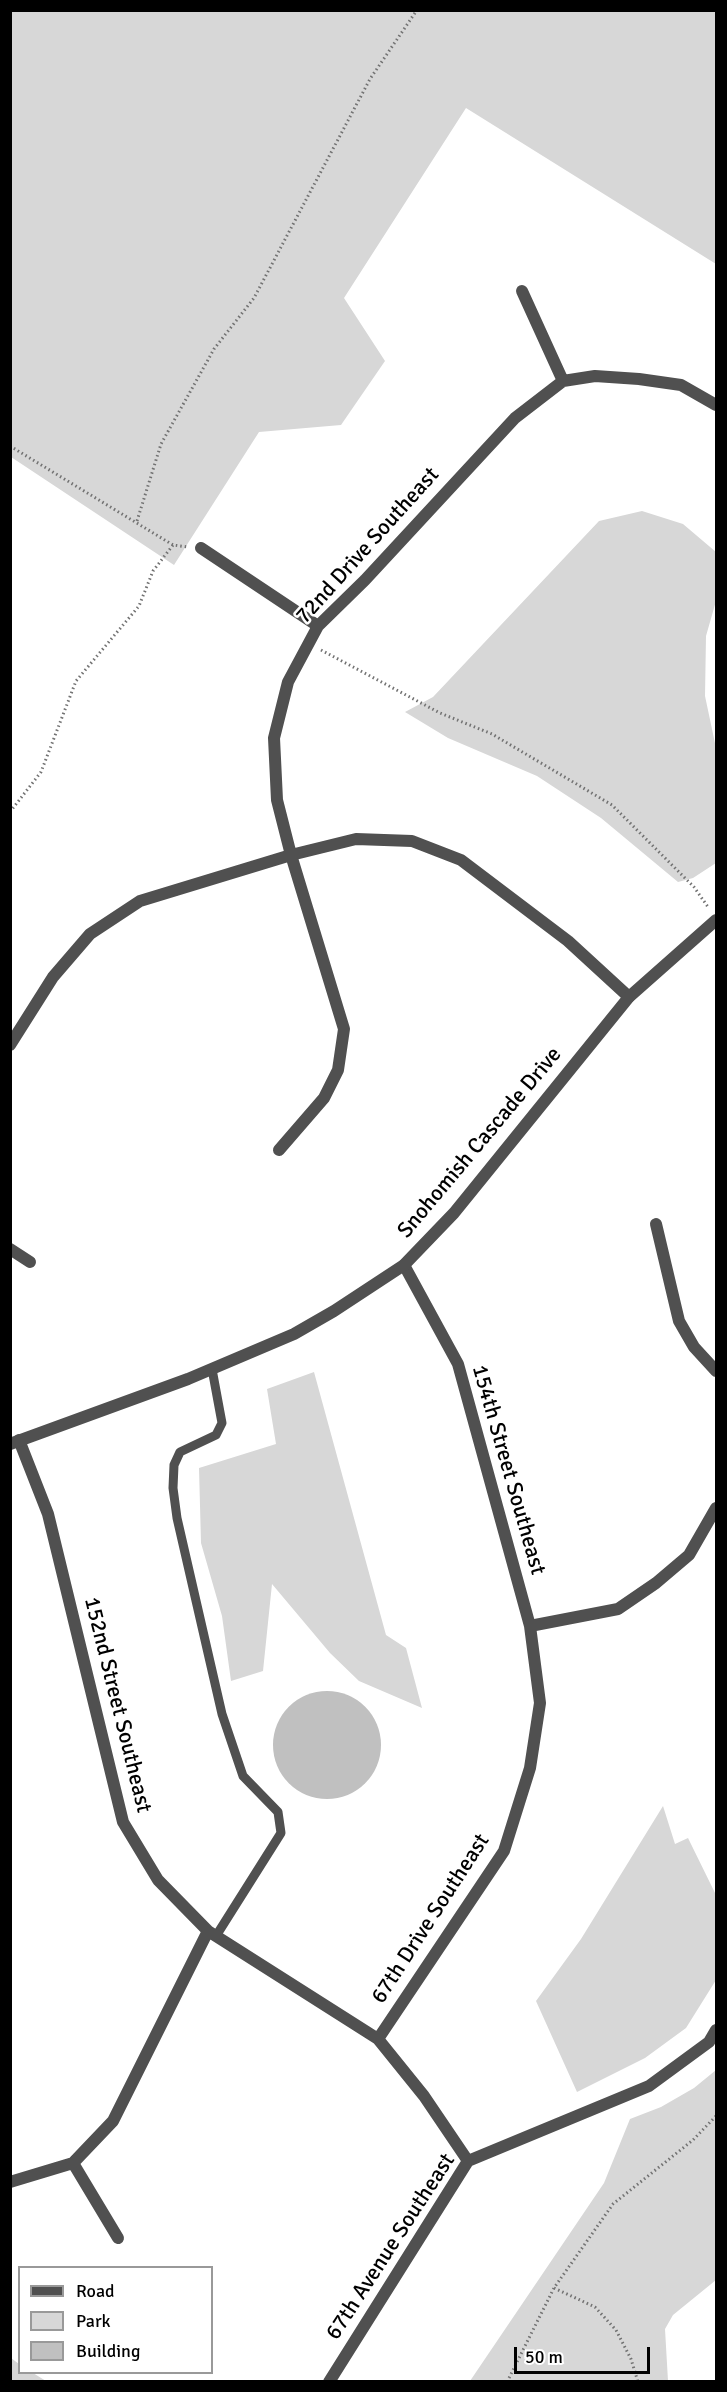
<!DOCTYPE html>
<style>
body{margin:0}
#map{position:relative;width:727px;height:2392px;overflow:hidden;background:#fff;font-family:Signika,sans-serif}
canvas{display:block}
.frame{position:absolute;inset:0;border:12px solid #000;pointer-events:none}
.legend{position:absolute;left:18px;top:2266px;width:195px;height:108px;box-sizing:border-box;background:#fff;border:2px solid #999;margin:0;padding:8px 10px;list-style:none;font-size:18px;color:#000}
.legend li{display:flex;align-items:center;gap:12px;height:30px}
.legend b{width:30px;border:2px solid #999}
.scale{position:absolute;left:514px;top:2347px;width:136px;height:27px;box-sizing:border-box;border:3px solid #000;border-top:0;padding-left:8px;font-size:18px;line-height:21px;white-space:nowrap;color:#000;-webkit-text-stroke:4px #fff;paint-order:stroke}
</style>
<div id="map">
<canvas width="727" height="2392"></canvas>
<div class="frame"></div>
<ul class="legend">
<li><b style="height:8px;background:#505050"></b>Road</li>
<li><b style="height:16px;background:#d7d7d7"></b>Park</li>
<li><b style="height:16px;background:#c0c0c0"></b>Building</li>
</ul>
<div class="scale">50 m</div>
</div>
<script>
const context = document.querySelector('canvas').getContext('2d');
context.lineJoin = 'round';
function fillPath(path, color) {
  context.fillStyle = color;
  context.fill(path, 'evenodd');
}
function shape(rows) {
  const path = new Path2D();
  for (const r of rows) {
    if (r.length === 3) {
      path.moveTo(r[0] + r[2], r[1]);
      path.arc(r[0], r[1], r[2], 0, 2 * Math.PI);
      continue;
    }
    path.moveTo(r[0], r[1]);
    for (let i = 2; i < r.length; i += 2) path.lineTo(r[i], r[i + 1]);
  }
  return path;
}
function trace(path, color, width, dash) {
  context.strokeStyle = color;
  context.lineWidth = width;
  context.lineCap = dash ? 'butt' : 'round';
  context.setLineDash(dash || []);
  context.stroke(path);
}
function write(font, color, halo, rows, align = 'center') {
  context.font = font + ' Signika,sans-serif';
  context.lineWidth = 5;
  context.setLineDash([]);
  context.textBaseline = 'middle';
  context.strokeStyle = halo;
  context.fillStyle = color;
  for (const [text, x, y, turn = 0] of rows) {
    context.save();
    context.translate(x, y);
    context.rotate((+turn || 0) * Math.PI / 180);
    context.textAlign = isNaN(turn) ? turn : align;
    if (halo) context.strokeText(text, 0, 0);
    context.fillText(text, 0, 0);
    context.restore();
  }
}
const green = shape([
 [10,11,716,11,716,264,466,108,344,298,385,361,341,425,259,432,174,565,11,457],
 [642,511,683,524,716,552,716,601,706,636,705,696,716,748,716,863,693,878,678,882,601,818,537,776,448,738,405,712,433,697,599,521],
 [314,1372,386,1635,406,1648,422,1708,359,1681,330,1653,272,1584,263,1671,231,1681,222,1616,201,1543,199,1468,276,1444,267,1389],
 [663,1806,675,1844,688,1838,716,1895,716,1980,686,2028,645,2058,577,2092,536,2001,581,1939],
 [716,2070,716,2280,673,2315,665,2329,668,2381,470,2381,604,2183,630,2119,661,2107,694,2088],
 [11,2358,19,2364,20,2372,33,2373,46,2381,11,2381]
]);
const building = shape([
 [327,1745,54]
]);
const path = shape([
 [10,446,173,545,188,547],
 [137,521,161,444,214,349,254,298,370,79,417,10],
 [321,650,440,713,492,734,612,805,694,887,708,907],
 [10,812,41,772,76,681,139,606,153,571,173,545],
 [554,2288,595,2307,616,2330,631,2359,638,2382],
 [507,2382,554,2288,613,2204,693,2140,716,2116]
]);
const service = shape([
 [212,1369,222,1423,216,1435,180,1452,174,1465,173,1488,177,1518,222,1714,243,1776,278,1812,281,1833,216,1936]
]);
const minor = shape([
 [522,291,563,381],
 [201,548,318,626],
 [10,1045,53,977,90,934,140,901,291,855,356,839,412,841,461,860,568,941,629,997],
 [279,1150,324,1098,338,1070,344,1029,291,855,277,800,274,738,288,682,318,626,365,580,515,418,563,381,595,376,639,379,681,385,716,405],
 [656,1224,679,1321,694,1347,716,1371],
 [10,1249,30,1262],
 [19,1440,48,1514,123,1822,158,1880,208,1931,378,2039,424,2096,468,2161],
 [530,1626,618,1609,656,1583,689,1555,716,1508],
 [378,2039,504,1851,530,1768,540,1703,530,1626,458,1364,404,1265],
 [73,2163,118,2238],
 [10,2182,73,2163,113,2121,208,1931],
 [329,2382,468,2161,649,2086,709,2042,716,2030]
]);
const tertiary = shape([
 [10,1444,188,1379,294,1334,334,1311,404,1265,454,1213,629,997,716,920]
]);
const streetNames = [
 ["72nd Drive Southeast",368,546,-48],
 ["Snohomish Cascade Drive",480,1143,-50],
 ["154th Street Southeast",508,1470,74],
 ["152nd Street Southeast",117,1705,76],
 ["67th Drive Southeast",431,1919,-57],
 ["67th Avenue Southeast",391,2247,-57]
];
fillPath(green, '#d7d7d7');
fillPath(building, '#c0c0c0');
trace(path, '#727272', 3, [1.5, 3]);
trace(service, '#505050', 9);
trace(minor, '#505050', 12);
trace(tertiary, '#505050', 12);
write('22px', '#000', '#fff', streetNames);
</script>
